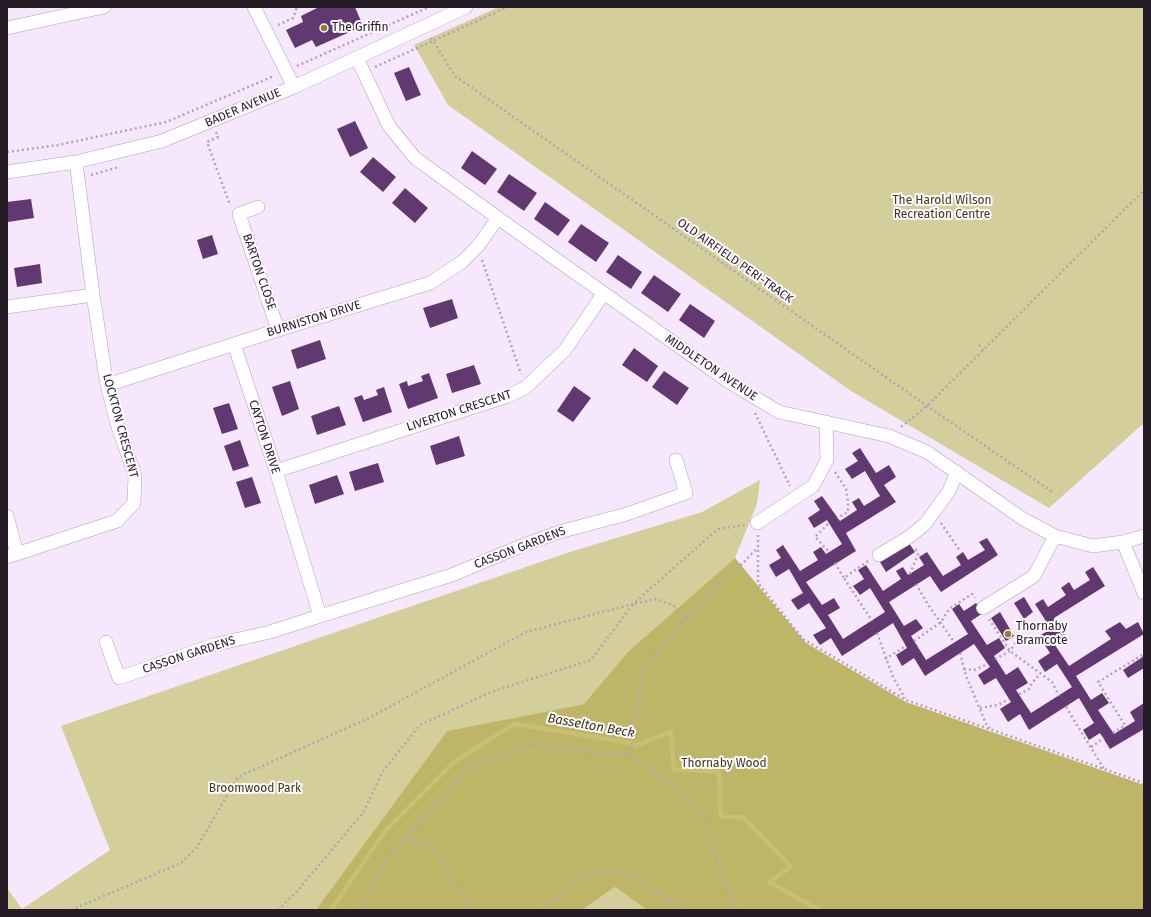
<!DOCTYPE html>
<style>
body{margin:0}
#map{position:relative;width:1151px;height:917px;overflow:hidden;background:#f7e7fd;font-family:"Fira Sans",sans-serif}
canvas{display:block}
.frame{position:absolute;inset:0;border:8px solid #231c25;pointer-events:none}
</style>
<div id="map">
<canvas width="1151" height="917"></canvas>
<div class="frame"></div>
</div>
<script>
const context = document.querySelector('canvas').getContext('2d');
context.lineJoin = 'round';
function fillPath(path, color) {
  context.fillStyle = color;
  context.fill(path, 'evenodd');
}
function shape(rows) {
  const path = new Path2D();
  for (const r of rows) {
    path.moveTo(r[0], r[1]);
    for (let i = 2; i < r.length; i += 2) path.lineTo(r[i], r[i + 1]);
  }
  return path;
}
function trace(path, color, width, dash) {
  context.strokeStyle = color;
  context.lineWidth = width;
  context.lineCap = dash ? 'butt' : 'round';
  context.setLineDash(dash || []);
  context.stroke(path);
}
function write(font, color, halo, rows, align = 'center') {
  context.font = font + ' "Fira Sans",sans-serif';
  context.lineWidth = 4;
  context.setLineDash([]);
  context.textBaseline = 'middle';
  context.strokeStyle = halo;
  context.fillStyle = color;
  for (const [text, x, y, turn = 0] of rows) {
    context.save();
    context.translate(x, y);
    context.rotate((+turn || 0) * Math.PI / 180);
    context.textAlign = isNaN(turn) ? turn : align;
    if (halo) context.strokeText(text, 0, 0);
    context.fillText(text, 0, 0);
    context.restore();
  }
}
const green = shape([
 [499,7,1144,7,1144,423,1049,508,851,391,448,105,414,45],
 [760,480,757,504,735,558,630,663,584,704,447,731,317,910,7,910,7,888,22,909,110,850,61,726,570,552,702,512],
 [615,887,647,910,582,910]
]);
const forest = shape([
 [735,558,806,643,906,702,1144,785,1144,910,647,910,615,887,582,910,316,910,447,731,584,704,628,652]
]);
const stream = shape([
 [331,910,385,831,454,762,514,724,632,743,635,746,671,732,674,769,719,772,721,817,743,817,791,867,769,882,819,910]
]);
const building = shape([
 [319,7,355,7,363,26,316,47,312,40,295,48,286,30,303,22,301,16],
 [409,67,421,95,406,101,394,73],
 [355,121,368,148,350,157,337,129],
 [472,151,497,169,485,185,461,168],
 [373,157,396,177,383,192,360,172],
 [509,174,537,193,524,211,497,192],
 [405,188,428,208,415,223,392,203],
 [31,199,34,218,8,222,7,202],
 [545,202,570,220,558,236,534,219],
 [581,224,609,243,596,262,568,242],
 [212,235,218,254,203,259,197,240],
 [618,255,642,272,631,289,606,272],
 [40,264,42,283,17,287,14,268],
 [654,275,681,294,668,312,641,293],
 [452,299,458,318,430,328,423,308],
 [690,304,715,321,704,338,679,320],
 [320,340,326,359,297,369,291,350],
 [634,348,658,366,647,382,622,365],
 [474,365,481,384,452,393,446,374],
 [664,371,689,388,677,405,652,387],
 [429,373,438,398,408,409,399,384,407,381,408,386,423,381,421,376],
 [290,381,299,409,282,416,272,387],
 [574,386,591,398,573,422,557,411],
 [384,387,392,412,363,422,354,398,362,395,364,400,378,395,376,390],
 [229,403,238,429,222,434,213,408],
 [339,406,346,425,317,435,311,416],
 [459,436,465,456,436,465,430,446],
 [240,440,249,466,233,471,224,446],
 [860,448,876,473,889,465,896,477,884,485,896,502,846,533,856,551,806,582,822,605,834,598,840,608,828,615,843,639,885,612,870,588,860,595,853,586,864,579,858,570,866,565,883,591,901,579,896,571,903,567,908,575,924,565,919,557,927,552,943,576,961,565,956,557,963,552,968,560,985,550,979,542,987,538,998,555,941,592,930,576,889,602,904,626,916,619,923,628,911,636,926,660,968,634,952,609,959,604,964,611,976,603,983,613,971,621,987,645,999,638,1005,648,994,656,1006,675,1018,667,1028,683,1016,690,1031,713,1072,687,1057,664,1045,672,1038,661,1050,653,1039,636,1051,629,1035,604,1043,599,1048,607,1066,595,1061,588,1069,582,1074,590,1090,580,1085,572,1093,567,1105,586,1054,618,1065,634,1053,642,1069,666,1111,639,1105,631,1120,622,1126,629,1138,622,1144,634,1076,676,1091,700,1102,693,1109,703,1098,710,1114,734,1135,721,1130,712,1144,703,1144,729,1110,749,1100,733,1089,740,1083,730,1094,723,1079,698,1029,730,1020,714,1008,722,1000,709,1011,702,996,678,984,685,978,675,990,667,974,644,925,676,914,658,902,666,896,655,907,648,893,623,842,656,831,638,820,645,813,635,826,628,809,603,798,610,791,600,803,593,789,569,776,577,769,565,781,558,776,550,783,545,800,571,818,560,813,552,821,547,826,554,842,544,827,520,814,528,808,518,820,510,814,501,822,496,840,521,857,510,852,502,859,498,864,506,880,496,865,471,852,479,845,469,858,461,852,453],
 [378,463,384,482,355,491,349,472],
 [337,475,344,494,315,504,309,485],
 [252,477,261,503,245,508,236,482],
 [909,543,915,552,886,572,880,562],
 [1024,597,1033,612,1024,619,1014,603],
 [1000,612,1014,636,1006,641,991,618],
 [1144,656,1144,668,1128,678,1123,670]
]);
const path = shape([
 [278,25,293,18,297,7],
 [431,38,455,76,927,406,1054,493],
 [297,66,429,7],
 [375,67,508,7],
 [216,132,218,137,207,142,230,205],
 [7,152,58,145,166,122,274,76],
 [91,175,119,167],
 [482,260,521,374],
 [979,345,983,350],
 [755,413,790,486],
 [901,427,927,406,1144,190],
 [835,472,846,489,848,503,848,512,837,518],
 [941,523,960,551],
 [828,524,815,537,829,552],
 [758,535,758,583,803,639,906,700,1144,783],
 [868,561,844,578,872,621],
 [835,563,844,578],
 [910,574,918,554,915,548],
 [916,584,927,603,954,642],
 [687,618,719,584,744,562,757,548],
 [989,619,1010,651,1052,682,1059,696],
 [877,633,893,677,905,698],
 [914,641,941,622,949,609,972,594,975,598],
 [960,653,966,676,987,726,990,728],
 [885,659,906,646],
 [995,659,1010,651,1022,633],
 [964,669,974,670,988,664],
 [1019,694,1029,689,1032,683,1040,674],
 [1066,707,1104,769],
 [980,708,998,705,1009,699],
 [1113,733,1125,725,1098,682,1144,654],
 [1091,747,1104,738],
 [405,840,422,844,437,855,472,910],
 [71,910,181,863,197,847,238,777,369,718,526,632,633,604,718,529,745,525],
 [278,910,298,890,363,813,383,771,420,725,491,692,591,660,633,604,656,599,673,605,687,618,644,668,633,725,632,743,629,756],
 [359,910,387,859,471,766,531,745,629,756,652,770,701,812,722,878,737,910],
 [541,910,582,877,617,869,678,904,686,910]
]);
const minor = shape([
 [254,7,294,87],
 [7,28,104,7],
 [357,58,389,126,415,158,498,218,729,382,779,412,889,436,927,452,1023,519,1055,536,1093,546,1123,542,1144,536],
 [7,172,76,162,162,141,294,87,466,7],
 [258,207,239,214,278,330],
 [7,307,93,295],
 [107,385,278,330,430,283,462,262,478,246,498,218],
 [276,471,508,396,525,388,565,350,604,293],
 [7,516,17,554],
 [757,523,813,486,827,460,826,422],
 [1123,542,1144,593],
 [879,555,909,537,925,524,949,491,957,472],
 [7,557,117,521,134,503,135,475,118,427,107,385,93,295,76,162],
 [983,608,1034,576,1055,536],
 [320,616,452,575,521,546,559,532,627,514,686,493,676,460],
 [106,642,119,678,213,645,270,632,320,616,276,471,234,344]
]);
const markers = [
 [324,28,4,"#8c8229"],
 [1008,634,4,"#8c8229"]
];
const poiNames = [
 ["The Griffin",332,28],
 ["Thornaby",1016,627],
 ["Bramcote",1016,641]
];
const streetNames = [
 ["BADER AVENUE",243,108,-23],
 ["OLD AIRFIELD PERI-TRACK",735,261,35],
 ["BARTON CLOSE",259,272,71],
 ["BURNISTON DRIVE",314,319,-17],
 ["MIDDLETON AVENUE",711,368,34],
 ["LIVERTON CRESCENT",459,411,-18],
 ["LOCKTON CRESCENT",120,426,75],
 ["CAYTON DRIVE",264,437,72],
 ["CASSON GARDENS",520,548,-21],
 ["CASSON GARDENS",189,655,-18]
];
const parkNames = [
 ["The Harold Wilson",942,201],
 ["Recreation Centre",942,215],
 ["Thornaby Wood",724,764],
 ["Broomwood Park",255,789]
];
const waterNames = [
 ["Basselton Beck",591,726,10]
];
fillPath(green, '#d4cf9a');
fillPath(forest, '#beb566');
trace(stream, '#c8bf70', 4.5);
fillPath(building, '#61386f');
trace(minor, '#b19fb8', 14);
trace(path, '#b1a4b5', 2.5, [2, 3]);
trace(minor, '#fff', 13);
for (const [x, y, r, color] of markers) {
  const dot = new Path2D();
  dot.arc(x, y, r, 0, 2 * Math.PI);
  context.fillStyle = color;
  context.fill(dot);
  trace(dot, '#fdf9ff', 1.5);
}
write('12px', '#231c25', '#fdf9ff', poiNames, 'left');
write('12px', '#231c25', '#fdf9ff', streetNames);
write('12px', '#3e3a17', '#fdf9ff', parkNames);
write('italic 13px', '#393512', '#fdf9ff', waterNames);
</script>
